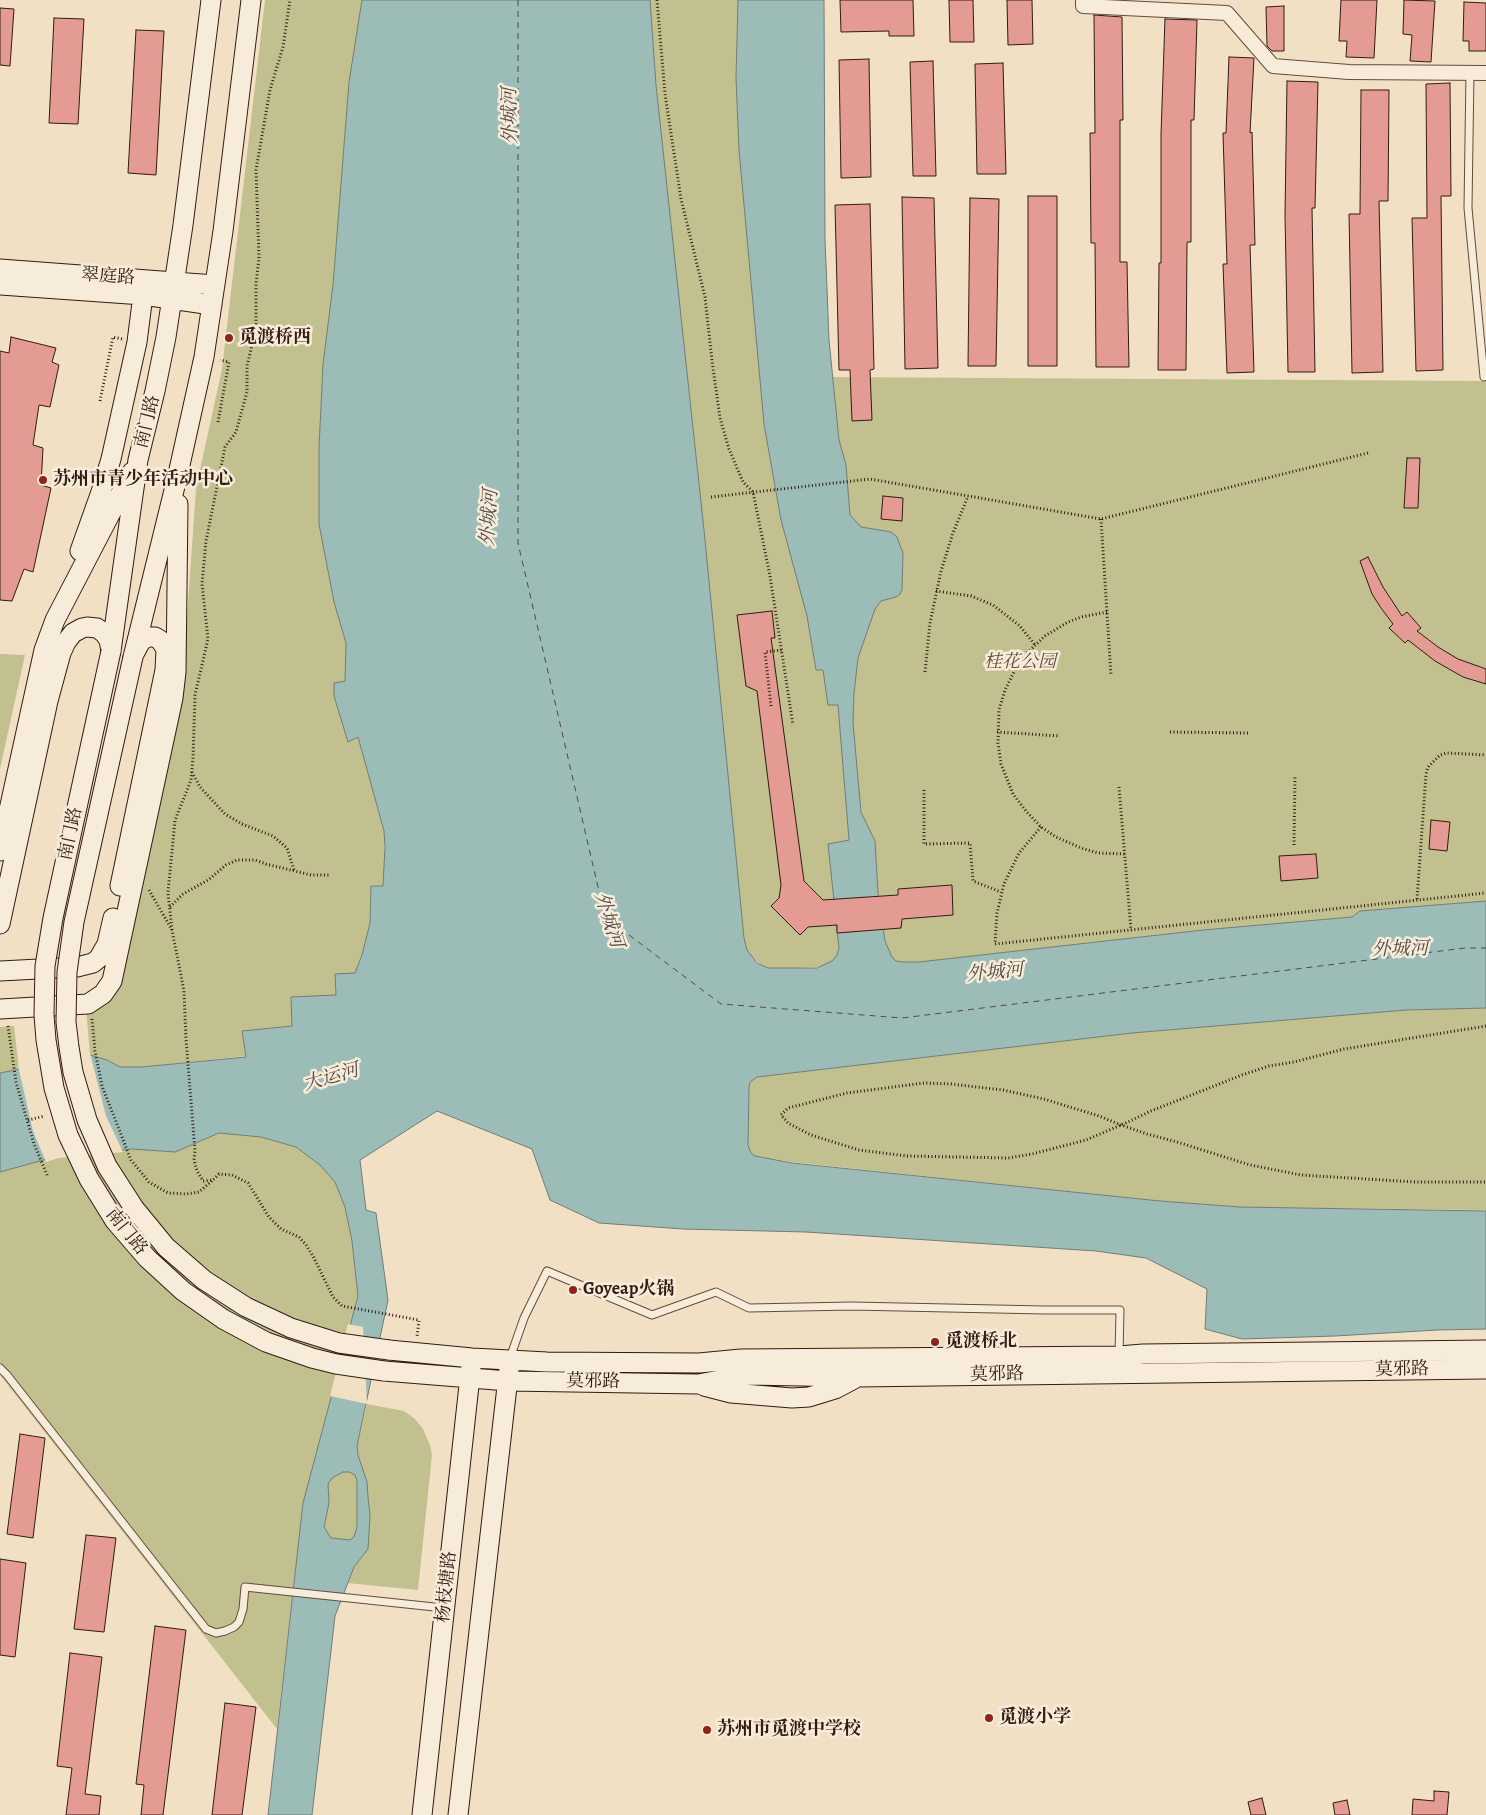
<!DOCTYPE html>
<meta charset="utf-8">
<style>
body{margin:0}
canvas{display:block;background:#f2e0c4}
</style>
<canvas width="1486" height="1815"></canvas>
<script>
const context = document.querySelector('canvas').getContext('2d');
context.lineJoin = 'round';
function fillPath(path, color) {
  context.fillStyle = color;
  context.fill(path, 'evenodd');
}
function shape(rows) {
  const path = new Path2D();
  for (const r of rows) {
    path.moveTo(r[0], r[1]);
    for (let i = 2; i < r.length; i += 2) path.lineTo(r[i], r[i + 1]);
  }
  return path;
}
function trace(path, color, width, dash) {
  context.strokeStyle = color;
  context.lineWidth = width;
  context.lineCap = dash ? 'butt' : 'round';
  context.setLineDash(dash || []);
  context.stroke(path);
}
function write(font, color, halo, rows, align = 'center') {
  context.font = font + ' Alegreya,"Noto Serif SC",serif';
  context.lineWidth = 5;
  context.setLineDash([]);
  context.textBaseline = 'middle';
  context.strokeStyle = halo;
  context.fillStyle = color;
  for (const [text, x, y, turn = 0] of rows) {
    context.save();
    context.translate(x, y);
    context.rotate((+turn || 0) * Math.PI / 180);
    context.textAlign = isNaN(turn) ? turn : align;
    if (halo) context.strokeText(text, 0, 0);
    context.fillText(text, 0, 0);
    context.restore();
  }
}
const green = shape([
 [265,0,362,0,349,82,333,285,323,364,319,448,328,573,346,643,345,681,334,696,348,741,358,737,384,831,385,866,383,887,371,886,370,923,362,955,355,973,336,995,292,1026,242,1032,246,1056,142,1067,120,1067,107,1060,90,1055,86,1008,101,1008,106,1004,109,997,185,647,196,488,222,369],
 [650,0,738,0,736,78,839,439,832,377,1486,381,1486,901,1360,911,1352,917,1203,930,919,962,773,969,764,967,752,957,747,950,744,938,656,85],
 [0,654,25,655,0,769],
 [1486,1008,1486,1210,1240,1207,1160,1201,792,1162,755,1156,751,1153,748,1145,749,1088,750,1082,757,1077,1132,1033,1406,1010],
 [14,1026,19,1069,0,1073,0,1027],
 [219,1133,261,1137,296,1147,320,1165,335,1181,345,1207,352,1241,358,1296,303,1503,277,1729,0,1375,0,1172,58,1156,132,1149,175,1152],
 [367,1404,404,1411,415,1419,423,1429,430,1445,432,1455,418,1590,347,1583,354,1567,368,1549,311,1537,325,1462,362,1469,358,1455,357,1446]
]);
const water = shape([
 [362,0,650,0,656,85,704,530,744,938,747,950,757,963,768,968,817,968,832,961,837,955,839,948,828,844,849,840,838,705,828,705,823,670,816,670,807,616,781,520,764,424,739,150,736,78,738,0,824,0,825,239,829,340,839,440,846,465,850,515,861,527,891,532,897,537,903,553,902,590,900,594,896,597,881,601,875,609,858,658,854,693,853,723,861,812,875,841,878,893,885,941,892,957,896,961,902,962,919,962,1203,930,1352,917,1360,911,1486,901,1486,1008,1406,1010,1132,1033,757,1077,750,1082,749,1088,748,1145,751,1153,755,1156,792,1163,1160,1201,1240,1207,1486,1211,1486,1329,1438,1330,1335,1336,1242,1339,1205,1329,1207,1289,1146,1258,1096,1251,806,1232,683,1229,599,1223,550,1200,532,1149,437,1111,360,1160,366,1210,376,1213,388,1300,357,1446,358,1455,367,1482,368,1497,370,1516,368,1549,354,1567,335,1616,312,1815,268,1815,303,1503,358,1296,352,1241,345,1207,335,1182,320,1165,296,1147,261,1137,219,1133,175,1152,132,1149,58,1156,0,1172,0,1073,90,1055,107,1060,120,1067,142,1067,246,1057,242,1031,292,1026,291,997,336,995,335,974,355,973,362,955,370,923,371,886,383,886,385,847,384,831,358,737,348,742,334,696,334,683,345,681,346,643,334,602,319,524,319,448,323,364,333,285,349,82,362,0],
 [343,1472,349,1472,355,1475,357,1481,357,1527,354,1537,350,1540,331,1538,324,1527,329,1503,328,1484,332,1478,343,1472]
]);
const pier = shape([
 [90,1053,106,1116,123,1152,59,1158,46,1162,33,1131,18,1066],
 [348,1324,363,1327,367,1404,330,1396]
]);
const ferry = shape([
 [518,0,518,543,605,917,721,1004,902,1018,1465,948,1486,948]
]);
const building = shape([
 [840,0,913,0,914,36,889,36,889,31,841,32,840,0],
 [949,0,973,0,974,42,950,42,949,0],
 [1007,0,1032,0,1033,44,1008,45,1007,0],
 [1341,0,1377,0,1374,58,1346,57,1347,41,1339,41,1341,0],
 [1404,0,1435,1,1431,62,1410,61,1412,35,1403,34,1404,0],
 [1464,2,1486,3,1486,51,1469,51,1469,41,1463,41,1464,2],
 [1284,6,1284,51,1272,51,1267,46,1266,7,1284,6],
 [0,8,14,9,10,66,0,65,0,8],
 [1094,15,1122,17,1123,120,1120,120,1120,262,1127,262,1129,367,1096,367,1095,243,1091,243,1090,133,1095,133,1094,15],
 [54,18,84,19,78,124,49,123,54,18],
 [1165,19,1197,20,1194,120,1191,120,1191,242,1187,242,1186,370,1158,370,1159,263,1161,263,1161,134,1165,19],
 [136,30,164,31,156,175,128,173,136,30],
 [1229,57,1254,58,1250,133,1252,132,1255,245,1250,245,1254,372,1227,373,1223,264,1227,264,1223,133,1226,133,1229,57],
 [869,59,871,177,841,178,839,60,869,59],
 [933,61,936,176,913,176,910,62,933,61],
 [1003,63,1006,174,977,174,975,64,1003,63],
 [1287,81,1318,82,1315,208,1312,208,1315,372,1288,372,1285,215,1287,81],
 [1450,83,1451,196,1441,196,1443,370,1416,371,1412,218,1427,218,1426,84,1450,83],
 [1361,90,1389,90,1388,201,1379,201,1383,372,1352,373,1349,214,1360,214,1361,90],
 [1028,196,1057,196,1057,366,1028,366,1028,196],
 [902,197,934,198,938,368,905,369,902,197],
 [970,198,999,199,996,366,968,366,970,198],
 [870,204,874,369,870,370,872,420,852,421,850,370,839,370,835,205,870,204],
 [11,337,56,348,52,362,59,365,50,407,39,405,33,445,43,448,41,485,51,488,33,572,24,569,12,601,0,600,0,351,9,353,11,337],
 [1407,458,1420,458,1418,508,1404,508,1407,458],
 [883,496,903,498,902,521,881,519,883,496],
 [1368,557,1383,587,1402,616,1407,612,1421,628,1417,631,1438,647,1458,659,1486,669,1486,684,1463,677,1435,661,1408,640,1405,643,1389,628,1393,624,1381,608,1372,594,1360,561,1368,557],
 [772,611,775,638,771,638,804,881,823,900,898,895,898,889,952,885,953,915,902,919,901,928,837,933,837,925,808,927,800,935,771,906,779,898,781,885,757,691,746,686,737,615,772,611],
 [1431,820,1450,822,1447,851,1429,849,1431,820],
 [1316,854,1318,878,1281,881,1279,856,1316,854],
 [20,1434,45,1438,33,1538,7,1534,20,1434],
 [86,1535,116,1538,104,1632,74,1629,86,1535],
 [0,1559,26,1563,15,1657,0,1655,0,1559],
 [155,1626,186,1630,163,1815,141,1815,144,1785,136,1784,155,1626],
 [70,1653,102,1657,85,1794,101,1796,99,1815,66,1815,72,1768,57,1766,70,1653],
 [225,1703,256,1707,242,1815,212,1815,225,1703],
 [1434,1791,1449,1792,1447,1815,1412,1815,1413,1799,1434,1801,1434,1791],
 [1262,1798,1266,1815,1251,1815,1248,1802,1262,1798],
 [1347,1800,1350,1815,1335,1815,1333,1803,1347,1800]
]);
const path = shape([
 [657,0,665,94,681,199,705,297,712,361,720,418,729,449,743,482,753,492,770,576,793,725],
 [100,401,113,337,122,339],
 [218,422,229,362,220,360],
 [711,497,870,479,1101,519,1368,453],
 [1101,519,1111,676],
 [936,591,971,596,993,605,1020,626,1035,645],
 [1107,612,1081,617,1068,622,1045,636,1027,653,1015,670,1005,690,999,710,998,743,1001,764,1013,794,1026,811,1041,827,1056,837,1081,848,1098,853,1125,854],
 [925,672,930,623,941,571,953,533,968,496],
 [771,706,765,652,782,650],
 [997,732,1060,736],
 [1170,732,1249,733],
 [192,772,200,787,225,814,242,824,273,836,287,848,294,870],
 [1119,787,1131,930],
 [924,790,924,844,970,843,973,881,1001,892],
 [1041,827,1019,853,1004,884,997,913,995,944,1486,893],
 [1294,845,1295,775],
 [149,890,172,930,184,991,186,1039,195,1151,194,1160,197,1171,203,1181,213,1180,219,1174,232,1175,248,1183,269,1217,281,1229,299,1237,306,1245,314,1258,333,1297,342,1306,419,1320,417,1337],
 [1417,899,1426,774,1428,767,1440,755,1447,753,1486,755],
 [170,907,183,894,208,880,226,865,237,860,255,860,266,864,311,875,329,875],
 [172,930,168,893,175,820,191,780,193,758,195,695,208,639,202,584,206,541,225,447,236,432,247,392,247,366,256,328,256,284,259,258,256,170,270,90,283,47,290,0],
 [92,1019,95,1051,102,1086,131,1160,149,1182,168,1193,186,1194,199,1192,212,1181],
 [8,1026,16,1082,34,1144,48,1177],
 [1486,1026,1344,1049,1294,1062,1269,1066,1242,1075,1151,1111,1128,1122,1086,1140,1032,1154,1008,1158,907,1156,859,1150,811,1135,788,1123,781,1115,788,1108,847,1093,924,1083,951,1084,1003,1090,1044,1099,1099,1116,1121,1125,1147,1134,1177,1142,1250,1165,1301,1175,1415,1182,1486,1182],
 [28,1120,45,1116]
]);
const lane = shape([
 [1470,72,1468,208,1484,377],
 [510,1358,524,1318,547,1271,652,1315,716,1292,749,1308,852,1306,1044,1310,1120,1310,1119,1356],
 [0,1368,7,1375,206,1629,216,1633,225,1631,234,1627,239,1622,243,1609,245,1587,444,1608]
]);
const street = shape([
 [1083,0,1083,6,1227,13,1273,66,1349,72,1486,73]
]);
const secondary = shape([
 [0,269,215,285],
 [0,285,143,295,212,305],
 [80,551,101,492,111,459,137,342,143,295],
 [111,651,138,460,155,391,166,337,183,225,211,0],
 [133,657,178,474,204,357,223,231,251,0],
 [0,851,44,650,55,620,132,472],
 [120,886,165,670,166,649,160,640,155,637,148,637,141,641,134,654],
 [0,924,48,701,61,653,66,642,73,633,82,628,87,627,97,628,104,633,109,640,111,651],
 [0,971,77,967,93,963,99,958,107,944,113,918],
 [0,1009,88,1004,103,994,112,981,173,698,176,672,178,504],
 [389,1350,472,1358,547,1362,699,1363,741,1359,1119,1356,1143,1354,1486,1350],
 [384,1371,508,1381,698,1384,747,1375,857,1377,1486,1369],
 [704,1386,731,1393,792,1398,809,1397,835,1389,854,1379],
 [422,1815,471,1367],
 [458,1815,509,1369]
]);
const secondaryBridge = shape([
 [111,651,53,918,45,966,44,1015,46,1040,54,1088,68,1135,89,1179,115,1221,147,1258,183,1291,223,1319,266,1342,312,1358,336,1364,384,1371],
 [133,657,74,922,67,972,66,1022,69,1047,73,1072,87,1120,107,1166,134,1208,166,1247,204,1280,246,1307,291,1328,339,1343,389,1350]
]);
const markers = [
 [229,338,5,"#8f2418"],
 [43,480,5,"#8f2418"],
 [573,1290,5,"#8f2418"],
 [935,1342,5,"#8f2418"],
 [989,1718,5,"#8f2418"],
 [707,1730,5,"#8f2418"]
];
const streetNames = [
 ["翠庭路",108,277,4],
 ["南门路",148,422,-76],
 ["南门路",71,834,-78],
 ["南门路",126,1232,51],
 ["莫邪路",1402,1370,-1],
 ["莫邪路",997,1375,-1],
 ["莫邪路",593,1382,1],
 ["杨枝塘路",447,1587,-84]
];
const poiNames = [
 ["觅渡桥西",239,338],
 ["苏州市青少年活动中心",53,480],
 ["Goyeap火锅",583,1290],
 ["觅渡桥北",945,1342],
 ["觅渡小学",999,1718],
 ["苏州市觅渡中学校",717,1730]
];
const parkNames = [
 ["桂花公园",1020,663]
];
const waterNames = [
 ["外城河",511,116,-91],
 ["外城河",490,518,-86],
 ["外城河",608,920,72],
 ["外城河",1400,950,-1],
 ["外城河",995,973,-5],
 ["大运河",331,1078,-16]
];
fillPath(green, '#c3c08f');
fillPath(water, '#9cbcb8');
trace(water, '#727c76', 1);
fillPath(pier, '#f2e0c4');
trace(ferry, '#524b44', 1, [6, 5]);
fillPath(building, '#e49b93');
trace(building, '#321b12', 1);
trace(lane, '#624c3e', 9);
trace(street, '#624c3e', 16);
trace(secondary, '#321b12', 21);
trace(path, '#321b12', 3, [1, 2.5]);
trace(lane, '#f7ebd9', 7);
trace(street, '#f7ebd9', 14);
trace(secondary, '#f7ebd9', 19);
trace(secondaryBridge, '#321b12', 21, []);
trace(secondaryBridge, '#f7ebd9', 19);
for (const [x, y, r, color] of markers) {
  const dot = new Path2D();
  dot.arc(x, y, r, 0, 2 * Math.PI);
  context.fillStyle = color;
  context.fill(dot);
  trace(dot, '#f7ebd9', 2);
}
write('18px', '#321b12', '#f7ebd9', streetNames);
write('bold 18px', '#321b12', '#f7ebd9', poiNames, 'left');
write('italic 18px', '#5e4d38', '#f7ebd9', parkNames);
write('italic 19px', '#524b44', '#f7ebd9', waterNames);
</script>
